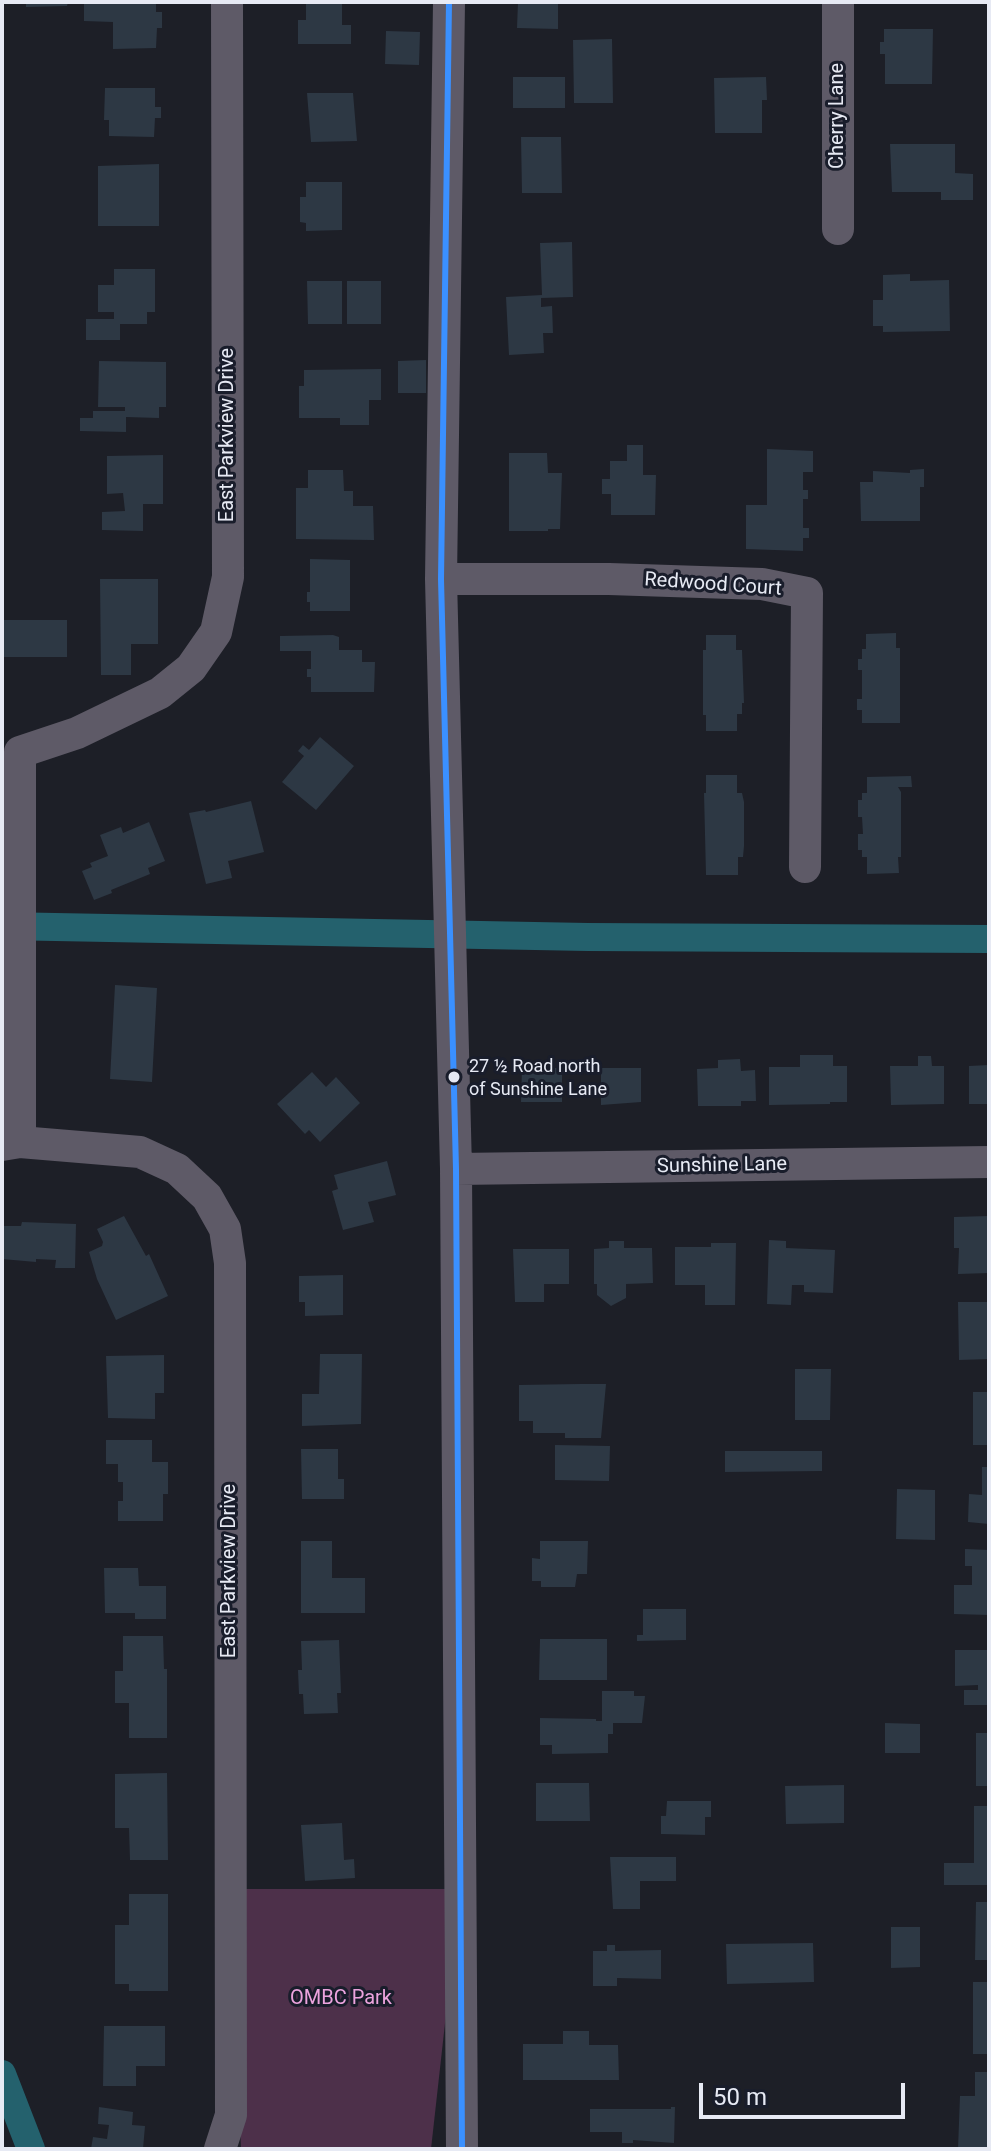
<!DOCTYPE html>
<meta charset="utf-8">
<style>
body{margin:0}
#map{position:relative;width:991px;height:2151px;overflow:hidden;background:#1d1f27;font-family:Roboto,sans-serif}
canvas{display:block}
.frame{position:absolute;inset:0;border:4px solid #e7eaf4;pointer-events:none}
.scale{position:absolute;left:699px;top:2083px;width:206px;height:36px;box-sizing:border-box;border:4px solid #e7eaf4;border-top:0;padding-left:10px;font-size:24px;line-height:28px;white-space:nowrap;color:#e7eaf4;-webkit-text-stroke:6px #191d2b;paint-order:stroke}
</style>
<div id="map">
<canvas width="991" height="2151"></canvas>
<div class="frame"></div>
<div class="scale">50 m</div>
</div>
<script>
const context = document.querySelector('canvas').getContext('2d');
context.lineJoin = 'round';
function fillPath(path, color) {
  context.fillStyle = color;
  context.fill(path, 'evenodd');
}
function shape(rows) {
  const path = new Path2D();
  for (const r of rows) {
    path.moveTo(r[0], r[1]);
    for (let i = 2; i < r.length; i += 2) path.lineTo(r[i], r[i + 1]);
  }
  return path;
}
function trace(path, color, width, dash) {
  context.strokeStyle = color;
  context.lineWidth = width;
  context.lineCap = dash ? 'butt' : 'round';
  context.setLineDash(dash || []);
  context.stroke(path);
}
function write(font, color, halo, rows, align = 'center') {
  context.font = font + ' Roboto,sans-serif';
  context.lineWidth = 6;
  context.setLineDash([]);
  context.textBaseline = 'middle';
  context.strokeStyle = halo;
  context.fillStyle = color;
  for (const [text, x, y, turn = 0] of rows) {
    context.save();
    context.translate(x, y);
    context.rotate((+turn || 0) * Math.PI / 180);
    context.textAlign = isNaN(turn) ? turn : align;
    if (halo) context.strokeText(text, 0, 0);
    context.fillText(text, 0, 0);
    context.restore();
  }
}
const green = shape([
 [230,1889,460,1889,431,2149,241,2149]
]);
const canal = shape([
 [2,926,588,937,989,939],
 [2,2074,31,2149]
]);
const building = shape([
 [26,2,68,2,67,6,26,7],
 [84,2,156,2,156,12,162,12,162,28,157,28,156,48,113,49,113,22,84,21],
 [306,2,342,2,342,25,351,25,351,44,298,44,298,20,306,20],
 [518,2,558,2,558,29,517,28],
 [884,29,933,29,932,84,885,84,885,54,880,54,880,42,884,42],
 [386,31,420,32,419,65,385,64],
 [612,39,613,103,574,103,573,40],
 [513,77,565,77,565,108,513,108],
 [766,77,767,100,762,100,762,133,715,133,714,78],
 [105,88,155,88,155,107,161,107,161,118,155,118,154,137,109,136,109,120,104,120],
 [307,93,353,93,357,141,311,142],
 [521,137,561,137,562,193,522,193],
 [890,144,955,144,955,173,973,174,973,200,941,200,941,192,892,192],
 [159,164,159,226,98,226,98,166],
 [306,182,342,182,342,230,306,231,306,223,300,222,300,197,306,197],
 [572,242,573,297,541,298,541,307,552,306,553,333,543,333,544,353,509,355,506,297,542,295,540,243],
 [114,269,155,269,155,312,147,312,147,324,120,324,120,340,86,340,86,319,114,319,114,312,98,312,98,285,114,285],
 [910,274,910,281,949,280,950,331,883,332,883,326,873,326,873,300,883,300,883,275],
 [307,281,342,281,342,324,308,324],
 [347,281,381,281,381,324,347,324],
 [426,360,426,393,398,393,398,361],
 [99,361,166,362,166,407,159,407,159,418,126,417,126,432,80,431,80,418,93,418,93,411,125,411,125,407,98,407],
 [381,369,381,400,369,400,369,425,340,425,340,418,299,418,299,386,304,386,304,370],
 [627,445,643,445,643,475,656,475,655,515,611,515,611,494,602,494,602,479,610,479,610,461,627,461],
 [767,449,813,451,813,472,803,472,803,490,808,490,808,499,803,499,803,528,809,528,809,538,803,538,803,551,746,549,746,505,767,505],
 [509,453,547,453,548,473,562,473,560,529,548,529,548,531,509,531],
 [163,455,163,504,143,504,143,531,102,530,102,512,125,511,123,493,107,494,107,456],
 [924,469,924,487,920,487,920,521,861,521,860,482,873,482,873,471,910,473,910,470],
 [308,470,343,470,344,491,353,491,353,506,373,506,374,540,296,539,296,488,308,488],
 [310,559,350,560,350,611,310,611,310,602,307,602,307,592,310,592],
 [100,579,158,579,158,644,131,644,131,675,101,675],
 [2,620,67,620,67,657,2,657],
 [896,633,896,648,900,648,900,723,862,723,862,710,857,710,857,699,862,699,862,670,858,670,858,659,862,659,862,649,866,649,866,634],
 [333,635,339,637,339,650,362,650,362,662,375,662,374,692,311,692,311,677,307,677,307,669,311,669,311,651,280,651,280,636],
 [706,635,736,635,736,650,742,650,744,703,742,703,742,714,737,714,737,731,706,731,706,715,703,715,703,650,706,650],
 [320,737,354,766,316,810,282,782,304,756,298,751,303,745,309,750],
 [706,775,737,775,737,793,742,793,744,802,744,846,743,857,738,857,738,875,706,875,704,793,706,793],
 [911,776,912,787,898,787,901,792,901,857,898,857,899,873,867,874,867,857,862,857,862,850,858,850,858,834,863,834,862,817,858,817,858,800,862,800,862,793,867,793,867,777],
 [251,801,264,852,228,861,232,878,206,884,189,813,205,810,206,812],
 [149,822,165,861,148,868,150,874,111,890,112,893,94,900,82,871,92,867,90,863,108,856,100,835,121,827,123,833],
 [115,985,157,988,152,1082,110,1079],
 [800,1055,833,1055,833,1066,847,1066,847,1102,830,1102,830,1104,769,1105,769,1067,800,1067],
 [918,1056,931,1056,932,1066,944,1066,944,1104,891,1105,890,1066,918,1066],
 [740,1059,741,1071,755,1070,756,1101,741,1101,741,1106,698,1106,697,1069,718,1068,718,1060],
 [989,1065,989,1104,969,1104,969,1066],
 [522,1068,562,1068,562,1102,521,1102],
 [601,1068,641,1068,641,1102,601,1105],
 [312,1072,326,1087,336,1077,360,1103,320,1142,309,1130,305,1134,277,1104],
 [387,1161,396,1195,368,1202,374,1222,343,1230,332,1191,338,1189,334,1175],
 [124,1216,146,1256,149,1254,168,1296,116,1320,97,1279,89,1252,102,1246,103,1242,97,1229],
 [989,1216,989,1273,958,1274,959,1248,954,1248,954,1217],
 [22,1222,76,1224,75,1268,55,1268,56,1260,36,1259,36,1262,2,1259,2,1226,21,1226],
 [769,1240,786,1241,786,1248,835,1250,833,1293,804,1292,804,1285,792,1285,791,1305,767,1304],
 [609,1241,624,1241,624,1248,652,1248,653,1283,626,1284,626,1298,611,1306,597,1295,597,1284,594,1284,594,1249,609,1248],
 [711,1243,736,1243,735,1305,705,1305,705,1285,675,1285,675,1247,711,1247],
 [513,1249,569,1249,569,1284,544,1284,544,1302,515,1302],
 [343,1275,343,1315,305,1316,305,1302,299,1302,299,1276],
 [958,1302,989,1302,989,1359,959,1360],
 [320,1354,362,1354,361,1424,302,1426,302,1394,319,1394],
 [164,1355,164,1393,155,1393,155,1419,108,1418,106,1356],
 [795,1369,831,1369,830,1420,795,1420],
 [580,1384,606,1384,601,1438,565,1438,565,1433,533,1433,533,1421,519,1421,519,1385],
 [973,1392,989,1392,989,1445,973,1445],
 [106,1440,152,1440,152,1462,168,1462,168,1494,163,1494,163,1521,118,1521,118,1501,123,1501,123,1482,118,1482,118,1464,106,1464],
 [555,1445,610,1446,609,1481,555,1480],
 [301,1449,338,1449,338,1479,344,1479,344,1499,302,1499],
 [725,1451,822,1451,822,1471,725,1472],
 [982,1467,989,1467,989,1524,968,1522,969,1494,982,1495],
 [897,1489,935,1490,935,1540,896,1539],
 [301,1541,332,1541,332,1578,365,1578,365,1613,301,1613],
 [540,1541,588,1541,587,1574,577,1574,575,1587,541,1587,541,1581,532,1581,532,1558,540,1559],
 [965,1549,989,1550,989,1615,954,1614,954,1585,972,1585,972,1566,965,1566],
 [104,1568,138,1568,139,1586,166,1586,166,1619,135,1619,135,1613,105,1613],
 [643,1609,686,1609,686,1640,637,1641,637,1635,643,1635],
 [123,1636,163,1636,164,1669,167,1669,167,1738,129,1738,129,1703,115,1703,115,1671,123,1671],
 [540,1639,607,1639,607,1680,539,1680],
 [339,1640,341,1693,337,1693,338,1713,304,1714,303,1694,299,1694,298,1670,302,1670,301,1641],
 [955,1650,989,1650,989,1705,964,1705,964,1690,978,1690,978,1685,955,1686],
 [602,1691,634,1691,634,1696,645,1696,642,1723,613,1723,613,1734,608,1734,608,1753,552,1754,552,1745,540,1745,540,1718,596,1719,596,1721,602,1721],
 [885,1723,920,1724,920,1753,885,1753],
 [976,1733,989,1733,989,1786,976,1786],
 [167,1773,168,1860,130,1860,129,1828,115,1828,115,1774],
 [536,1783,589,1783,590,1821,536,1821],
 [844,1785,844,1823,786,1824,785,1786],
 [667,1801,711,1801,711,1817,705,1817,705,1835,661,1834,661,1816,666,1816],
 [974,1806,989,1806,989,1885,944,1885,944,1863,974,1863],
 [342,1823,344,1860,354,1859,355,1878,305,1881,301,1825],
 [610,1857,676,1857,676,1881,640,1881,640,1909,613,1909],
 [129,1894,168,1894,168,1991,129,1991,129,1984,115,1984,115,1925,129,1925],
 [976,1902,989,1902,989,1960,975,1960],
 [891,1927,920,1927,920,1967,891,1968],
 [813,1943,814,1982,727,1984,726,1944],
 [607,1945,615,1945,615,1951,661,1950,661,1979,617,1978,617,1986,593,1986,593,1951,607,1951],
 [973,1982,989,1982,989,2054,973,2054],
 [104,2026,165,2026,165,2066,136,2066,136,2086,103,2086],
 [563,2031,589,2031,589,2045,618,2045,619,2080,523,2080,523,2044,563,2044],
 [975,2072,989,2072,989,2149,958,2149,960,2096,975,2096],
 [99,2107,133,2112,132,2125,145,2126,143,2149,91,2149,93,2137,107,2139,109,2125,98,2124],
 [671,2107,675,2107,674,2143,633,2140,633,2143,622,2143,622,2132,590,2132,590,2109,671,2109]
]);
const street = shape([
 [449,2,441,579,456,1169,462,2149],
 [838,2,838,229],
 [441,579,609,579,762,584,807,593,805,867],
 [20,752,77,733,160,693,191,668,216,632,228,577,227,2],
 [20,752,20,1142],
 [2,1145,20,1142,140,1152,177,1169,207,1197,225,1229,230,1263,231,2115,220,2149],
 [456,1169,989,1162]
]);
const bus1 = shape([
 [449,2,441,579,456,1169,462,2149]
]);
const markers = [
 [454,1077,7,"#e7eaf4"]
];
const busNames = [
 ["27 ½ Road north",469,1067],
 ["of Sunshine Lane",469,1090]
];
const streetNames = [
 ["Cherry Lane",838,116,-90],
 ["East Parkview Drive",228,435,-90],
 ["Redwood Court",713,585,4],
 ["Sunshine Lane",722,1166,-1],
 ["East Parkview Drive",230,1571,-90]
];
const parkNames = [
 ["OMBC Park",341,1999]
];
fillPath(green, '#4d304a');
trace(canal, '#24616d', 28);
fillPath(building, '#2d3844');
trace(street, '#5e5a67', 32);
trace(bus1, '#3a90ff', 6);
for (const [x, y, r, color] of markers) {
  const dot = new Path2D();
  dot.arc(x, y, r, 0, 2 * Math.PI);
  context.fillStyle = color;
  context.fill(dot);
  trace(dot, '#191d2b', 3);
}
write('18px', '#e7eaf4', '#191d2b', busNames, 'left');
write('20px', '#e7eaf4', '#191d2b', streetNames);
write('20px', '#eca3de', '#191d2b', parkNames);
</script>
